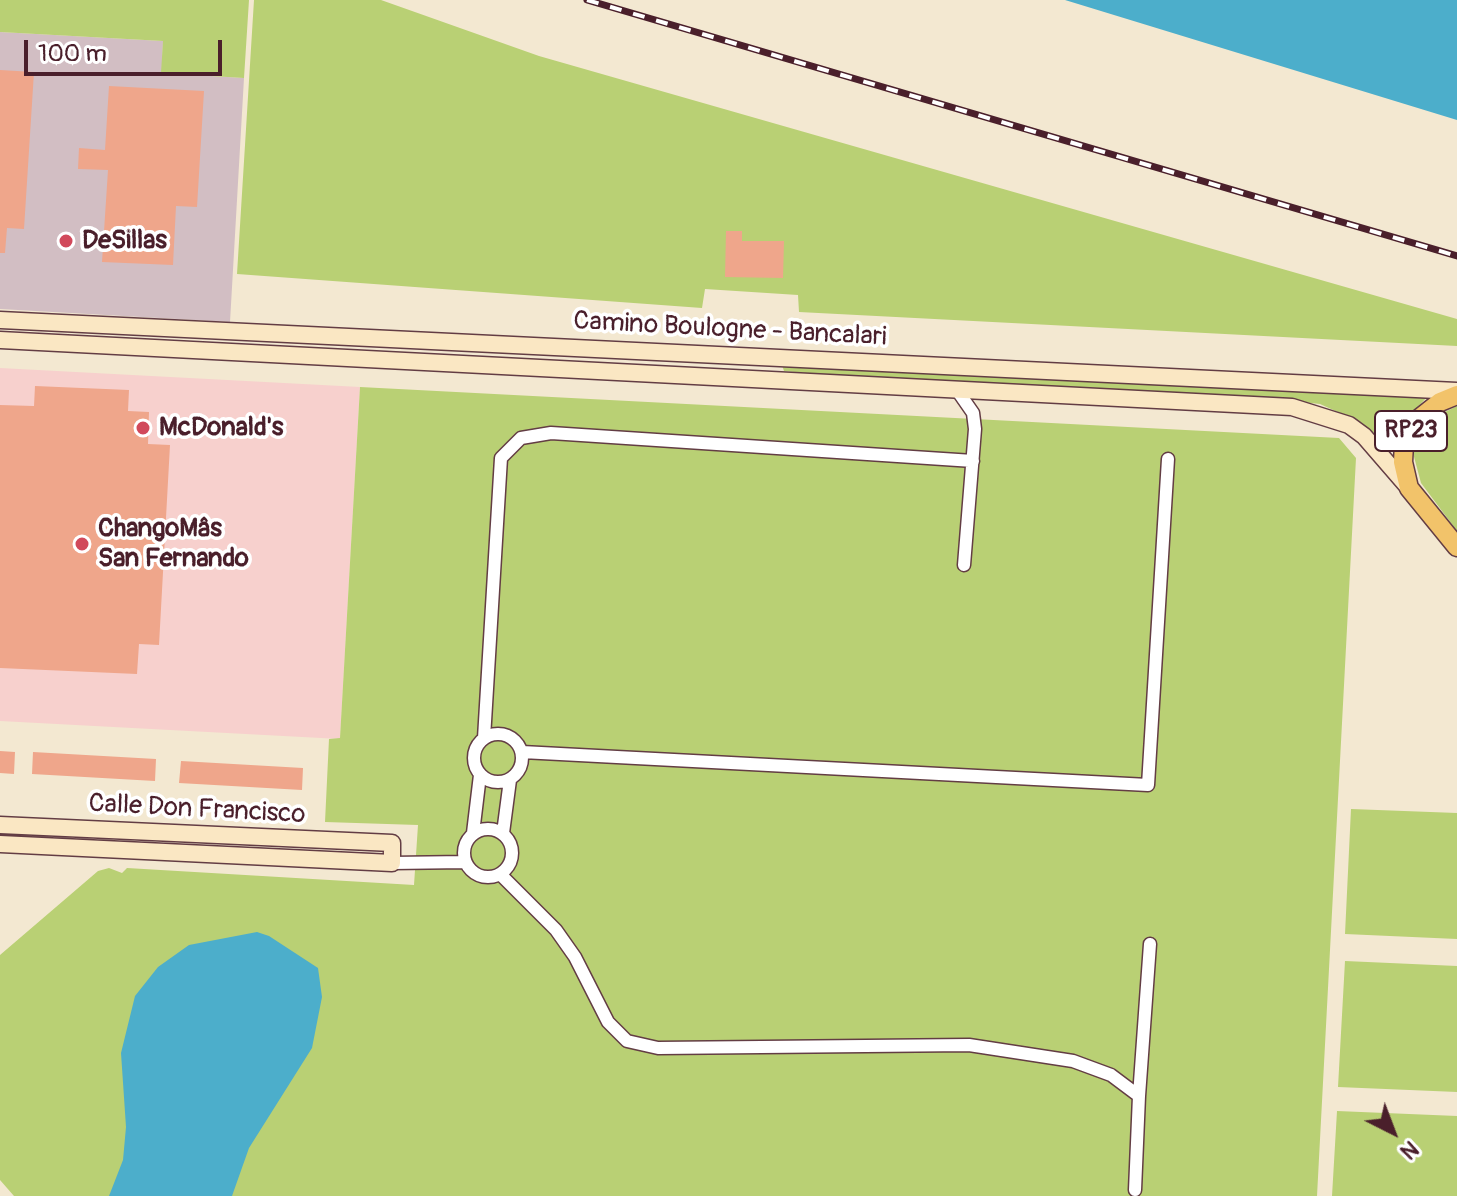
<!DOCTYPE html>
<meta charset="utf-8">
<style>
body{margin:0}
#map{position:relative;width:1457px;height:1196px;overflow:hidden;background:#f3e8d1;font-family:Pangolin,sans-serif}
canvas{display:block}
.north{position:absolute;left:1353px;top:1092px;width:80px;height:80px;-webkit-text-stroke:6px #fff;paint-order:stroke;rotate:138deg;font-size:22px;font-weight:700;line-height:32px;text-align:center;color:#4a1f2b}
.north::after{content:'';display:block;margin:auto;width:28px;height:36px;background:#4a1f2b;clip-path:polygon(50% 0,100% 100%,50% 72%,0 100%)}
.scale{position:absolute;left:24px;top:40px;width:198px;height:36px;box-sizing:border-box;border:4px solid #4a1f2b;border-top:0;padding-left:10px;font-size:24px;line-height:28px;white-space:nowrap;color:#4a1f2b;-webkit-text-stroke:6px #fff;paint-order:stroke}
</style>
<div id="map">
<canvas width="1457" height="1196"></canvas>
<div class="north">N</div>
<div class="scale">100 m</div>
</div>
<script>
const context = document.querySelector('canvas').getContext('2d');
context.lineJoin = 'round';
function fillPath(path, color) {
  context.fillStyle = color;
  context.fill(path, 'evenodd');
}
function shape(rows) {
  const path = new Path2D();
  for (const r of rows) {
    if (r.length === 3) {
      path.moveTo(r[0] + r[2], r[1]);
      path.arc(r[0], r[1], r[2], 0, 2 * Math.PI);
      continue;
    }
    path.moveTo(r[0], r[1]);
    for (let i = 2; i < r.length; i += 2) path.lineTo(r[i], r[i + 1]);
  }
  return path;
}
function trace(path, color, width, dash) {
  context.strokeStyle = color;
  context.lineWidth = width;
  context.lineCap = dash ? 'butt' : 'round';
  context.setLineDash(dash || []);
  context.stroke(path);
}
function write(font, color, halo, rows, align = 'center') {
  context.font = font + ' Pangolin,sans-serif';
  context.lineWidth = 7;
  context.setLineDash([]);
  context.textBaseline = 'middle';
  context.strokeStyle = halo;
  context.fillStyle = color;
  for (const [text, x, y, turn = 0] of rows) {
    context.save();
    context.translate(x, y);
    context.rotate((+turn || 0) * Math.PI / 180);
    context.textAlign = isNaN(turn) ? turn : align;
    if (halo) context.strokeText(text, 0, 0);
    context.fillText(text, 0, 0);
    context.restore();
  }
}
const built = shape([
 [0,368,360,387,340,739,0,721]
]);
const industrial = shape([
 [0,32,163,41,162,73,244,78,230,322,0,309]
]);
const green = shape([
 [0,0,249,0,244,78,161,73,163,41,0,32],
 [254,0,381,0,539,56,1457,319,1457,346,799,312,798,295,705,289,702,308,237,274],
 [782,365,1428,396,1410,415,1394,450,1362,423,1320,404,1254,397,860,378,784,371],
 [360,387,1339,438,1356,458,1317,1196,14,1196,0,1180,0,955,98,871,109,868,122,873,127,868,414,885,418,825,325,822,329,739,340,738],
 [1457,406,1457,531,1421,483,1413,453,1414,440,1429,420],
 [1351,809,1457,813,1457,939,1345,934],
 [1345,961,1457,966,1457,1092,1338,1087],
 [1337,1111,1457,1116,1457,1196,1332,1196]
]);
const water = shape([
 [1065,0,1457,0,1457,120],
 [257,932,269,936,318,968,322,997,312,1048,249,1148,232,1196,109,1196,123,1160,126,1127,121,1053,135,996,158,967,189,945]
]);
const building = shape([
 [0,70,34,72,24,229,7,228,5,253,0,253],
 [109,86,204,91,197,207,176,206,173,265,102,262,108,170,78,169,79,148,105,150],
 [726,231,742,231,742,241,784,241,783,278,725,277],
 [35,386,129,390,128,411,149,412,148,444,170,445,159,645,139,644,137,674,0,668,0,405,34,406],
 [0,751,15,752,14,774,0,773],
 [33,752,156,759,155,781,32,774],
 [181,761,303,768,302,790,179,783]
]);
const street = shape([
 [957,390,973,413,975,429,964,565],
 [498,758,24],
 [484,738,501,458,521,438,551,433,973,461],
 [522,752,1148,785,1168,459],
 [488,853,24],
 [473,833,480,775],
 [503,833,510,780],
 [392,863,465,862],
 [500,874,556,930,575,957,608,1022,627,1041,658,1048,969,1045,1073,1061,1111,1075,1139,1096,1135,1190],
 [1139,1096,1150,944]
]);
const secondary = shape([
 [0,320,1457,391],
 [0,340,1292,407,1349,425,1364,436,1409,488],
 [0,825,392,843,392,863,0,844]
]);
const primary = shape([
 [1457,395,1440,402,1416,421,1404,444,1403,462,1409,488,1457,547]
]);
const rail = shape([
 [587,0,1457,256]
]);
const markers = [
 [66,241,8,"#d1495b"],
 [143,428,8,"#d1495b"],
 [82,544,8,"#d1495b"]
];
const shields = [
 [1411,431,72]
];
const shieldNames = [
 ["RP23",1411,431]
];
const poiNames = [
 ["DeSillas",82,241],
 ["McDonald's",159,428],
 ["ChangoMâs",98,529],
 ["San Fernando",98,559]
];
const streetNames = [
 ["Camino Boulogne - Bancalari",730,330,3],
 ["Calle Don Francisco",197,810,3]
];
fillPath(built, '#f7d0cd');
fillPath(industrial, '#d2bec3');
fillPath(green, '#b9d074');
fillPath(water, '#4caecb');
fillPath(building, '#efa68b');
trace(street, '#633d44', 15);
trace(secondary, '#633d44', 19);
trace(primary, '#633d44', 21);
trace(street, '#fff', 12);
trace(secondary, '#fae7c3', 16);
trace(primary, '#f2c36a', 18);
trace(rail, '#4a1f2b', 7);
trace(rail, '#fff', 4, [12]);
for (const [x, y, r, color] of markers) {
  const dot = new Path2D();
  dot.arc(x, y, r, 0, 2 * Math.PI);
  context.fillStyle = color;
  context.fill(dot);
  trace(dot, '#fff', 3);
}
for (const [x, y, w] of shields) {
  const box = new Path2D();
  box.roundRect(x - w / 2, y - 20, w, 40, 6);
  context.fillStyle = '#fff';
  context.fill(box);
  trace(box, '#4a1f2b', 2);
}
write('bold 24px', '#4a1f2b', null, shieldNames);
write('bold 26px', '#4a1f2b', '#fff', poiNames, 'left');
write('26px', '#4a1f2b', '#fff', streetNames);
</script>
